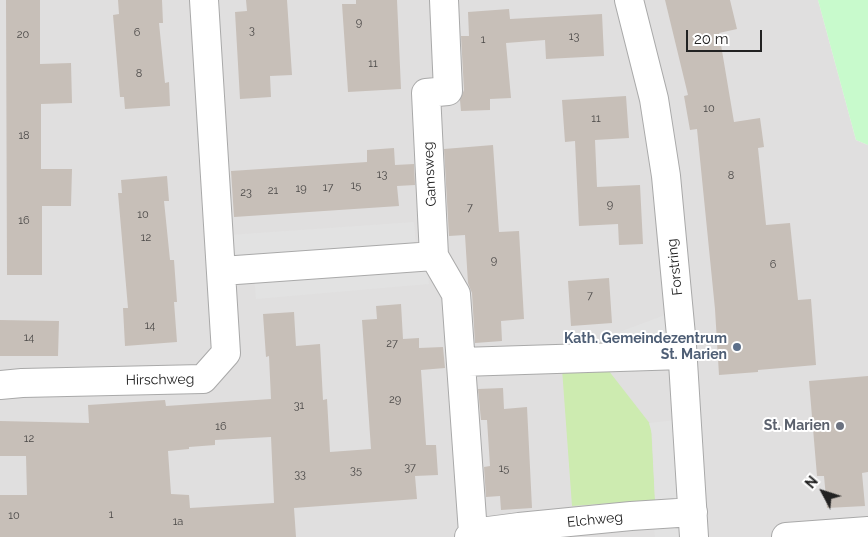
<!DOCTYPE html>
<style>
body{margin:0}
#map{position:relative;width:868px;height:537px;overflow:hidden;background:#f2efe9;font-family:Raleway,sans-serif}
canvas{display:block}
.north{position:absolute;left:798px;top:467px;width:50px;height:50px;-webkit-text-stroke:4px #fff;paint-order:stroke;rotate:310deg;font-size:14px;font-weight:700;line-height:20px;text-align:center;color:#222}
.north::after{content:'';display:block;margin:auto;width:18px;height:22px;background:#222;clip-path:polygon(50% 0,100% 100%,50% 72%,0 100%)}
.scale{position:absolute;left:686px;top:30px;width:76px;height:22px;box-sizing:border-box;border:2px solid #222;border-top:0;padding-left:6px;font-size:15px;line-height:18px;white-space:nowrap;color:#222;-webkit-text-stroke:4px #fff;paint-order:stroke}
</style>
<div id="map">
<canvas width="868" height="537"></canvas>
<div class="north">N</div>
<div class="scale">20 m</div>
</div>
<script>
const context = document.querySelector('canvas').getContext('2d');
context.lineJoin = 'round';
function fillPath(path, color) {
  context.fillStyle = color;
  context.fill(path, 'evenodd');
}
function shape(rows) {
  const path = new Path2D();
  for (const r of rows) {
    path.moveTo(r[0], r[1]);
    for (let i = 2; i < r.length; i += 2) path.lineTo(r[i], r[i + 1]);
  }
  return path;
}
function trace(path, color, width, dash) {
  context.strokeStyle = color;
  context.lineWidth = width;
  context.lineCap = dash ? 'butt' : 'round';
  context.setLineDash(dash || []);
  context.stroke(path);
}
function write(font, color, halo, rows, align = 'center') {
  context.font = font + ' Raleway,sans-serif';
  context.lineWidth = 4;
  context.setLineDash([]);
  context.textBaseline = 'middle';
  context.strokeStyle = halo;
  context.fillStyle = color;
  for (const [text, x, y, turn = 0] of rows) {
    context.save();
    context.translate(x, y);
    context.rotate((+turn || 0) * Math.PI / 180);
    context.textAlign = isNaN(turn) ? turn : align;
    if (halo) context.strokeText(text, 0, 0);
    context.fillText(text, 0, 0);
    context.restore();
  }
}
const residential = shape([
 [0,0,818,0,856,140,868,145,868,537,0,537]
]);
const grass = shape([
 [605,366,651,425,655,500,572,506,562,369]
]);
const park = shape([
 [818,0,868,0,868,145,856,140]
]);
const parking = shape([
 [414,222,416,246,230,258,229,235],
 [427,262,429,284,256,299,254,277],
 [665,315,667,347,597,352,595,341],
 [676,420,683,499,655,500,652,434,649,423],
 [679,526,680,537,655,537,654,527]
]);
const building = shape([
 [6,0,40,0,40,64,71,63,72,103,41,104,41,169,72,169,71,206,42,206,42,275,7,275],
 [118,0,162,0,163,23,159,23,165,83,169,82,170,106,125,109,124,97,120,97,113,15,119,14],
 [246,0,287,0,292,75,270,76,271,97,240,99,235,12,247,11],
 [356,0,397,0,401,89,348,92,342,4,356,4],
 [665,0,730,0,737,29,719,33,734,122,760,118,764,147,758,148,766,225,790,223,798,300,811,299,816,365,758,370,758,372,719,375,715,309,697,129,690,130,684,96,688,95],
 [509,9,510,19,602,14,604,56,546,59,545,40,506,43,511,98,490,99,490,110,461,111,460,100,464,90,461,36,469,36,468,12],
 [626,96,629,138,595,140,597,187,640,185,643,244,619,245,618,224,579,226,575,141,565,142,562,100],
 [493,145,499,232,519,231,524,319,501,321,502,341,475,343,472,293,468,283,465,235,449,236,444,149],
 [394,148,395,165,414,164,415,185,397,186,399,206,234,217,231,171,367,162,367,150],
 [167,176,169,201,164,201,170,260,174,260,177,302,174,302,177,342,125,346,123,308,128,308,118,193,122,193,121,180],
 [609,278,612,323,571,326,568,281],
 [401,304,403,339,419,338,419,348,443,347,445,368,421,370,426,445,436,445,438,475,415,476,417,499,294,508,296,537,0,537,0,495,27,495,26,456,0,456,0,421,89,423,88,405,165,400,166,406,271,399,269,356,266,357,263,314,294,312,296,346,320,344,323,400,327,399,330,452,371,449,362,320,377,319,376,306],
 [271,437,274,503,190,508,189,495,171,494,168,451,189,449,189,447,215,445,215,440],
 [0,320,59,321,58,356,0,356],
 [868,376,868,472,862,473,865,506,827,508,824,476,817,476,809,381],
 [503,388,504,409,527,407,532,508,501,510,500,496,486,497,484,467,490,466,487,420,481,420,478,389]
]);
const minor = shape([
 [444,0,448,91,426,93,434,256,456,294,473,533],
 [629,0,654,99,666,176,682,346,694,537],
 [222,271,434,256],
 [461,362,683,355],
 [0,385,22,383,203,379,226,353,204,0],
 [469,537,473,533,519,527,631,516,693,512],
 [786,537,868,531]
]);
const markers = [
 [737,347,5,"#5c6f8a"],
 [840,426,5,"#6b7280"]
];
const numberNames = [
 ["9",359,23],
 ["3",252,31],
 ["6",137,33],
 ["20",23,35],
 ["13",574,37],
 ["1",483,40],
 ["11",373,64],
 ["8",139,74],
 ["10",709,109],
 ["11",596,119],
 ["18",24,136],
 ["13",382,175],
 ["8",731,176],
 ["15",356,186],
 ["17",328,188],
 ["19",301,189],
 ["21",273,191],
 ["23",246,193],
 ["9",610,205],
 ["7",470,208],
 ["10",143,215],
 ["16",24,221],
 ["12",146,238],
 ["9",494,261],
 ["6",773,265],
 ["7",590,296],
 ["14",150,326],
 ["14",29,338],
 ["27",392,344],
 ["29",395,400],
 ["31",299,406],
 ["16",221,427],
 ["12",29,439],
 ["37",410,468],
 ["15",504,469],
 ["35",356,471],
 ["33",300,475],
 ["1",111,515],
 ["10",14,516],
 ["1a",178,522]
];
const streetNames = [
 ["Gamsweg",430,174,-93],
 ["Forstring",675,267,-96],
 ["Hirschweg",160,380,-1],
 ["Elchweg",595,520,-6]
];
const serviceNames = [
 ["Kath. Gemeindezentrum",727,339],
 ["St. Marien",727,355]
];
const worshipNames = [
 ["St. Marien",830,426]
];
fillPath(residential, '#e0dfdf');
fillPath(grass, '#cdebb0');
fillPath(park, '#c8facc');
fillPath(parking, '#e2e2e2');
fillPath(building, '#c7bfb8');
trace(minor, '#a9a9a9', 30);
trace(minor, '#fff', 28);
for (const [x, y, r, color] of markers) {
  const dot = new Path2D();
  dot.arc(x, y, r, 0, 2 * Math.PI);
  context.fillStyle = color;
  context.fill(dot);
  trace(dot, '#fff', 2);
}
write('11px', '#4b4948', null, numberNames);
write('14px', '#222', '#fff', streetNames);
write('bold 14px', '#4e5e75', '#fff', serviceNames, 'right');
write('bold 14px', '#5b616d', '#fff', worshipNames, 'right');
</script>
